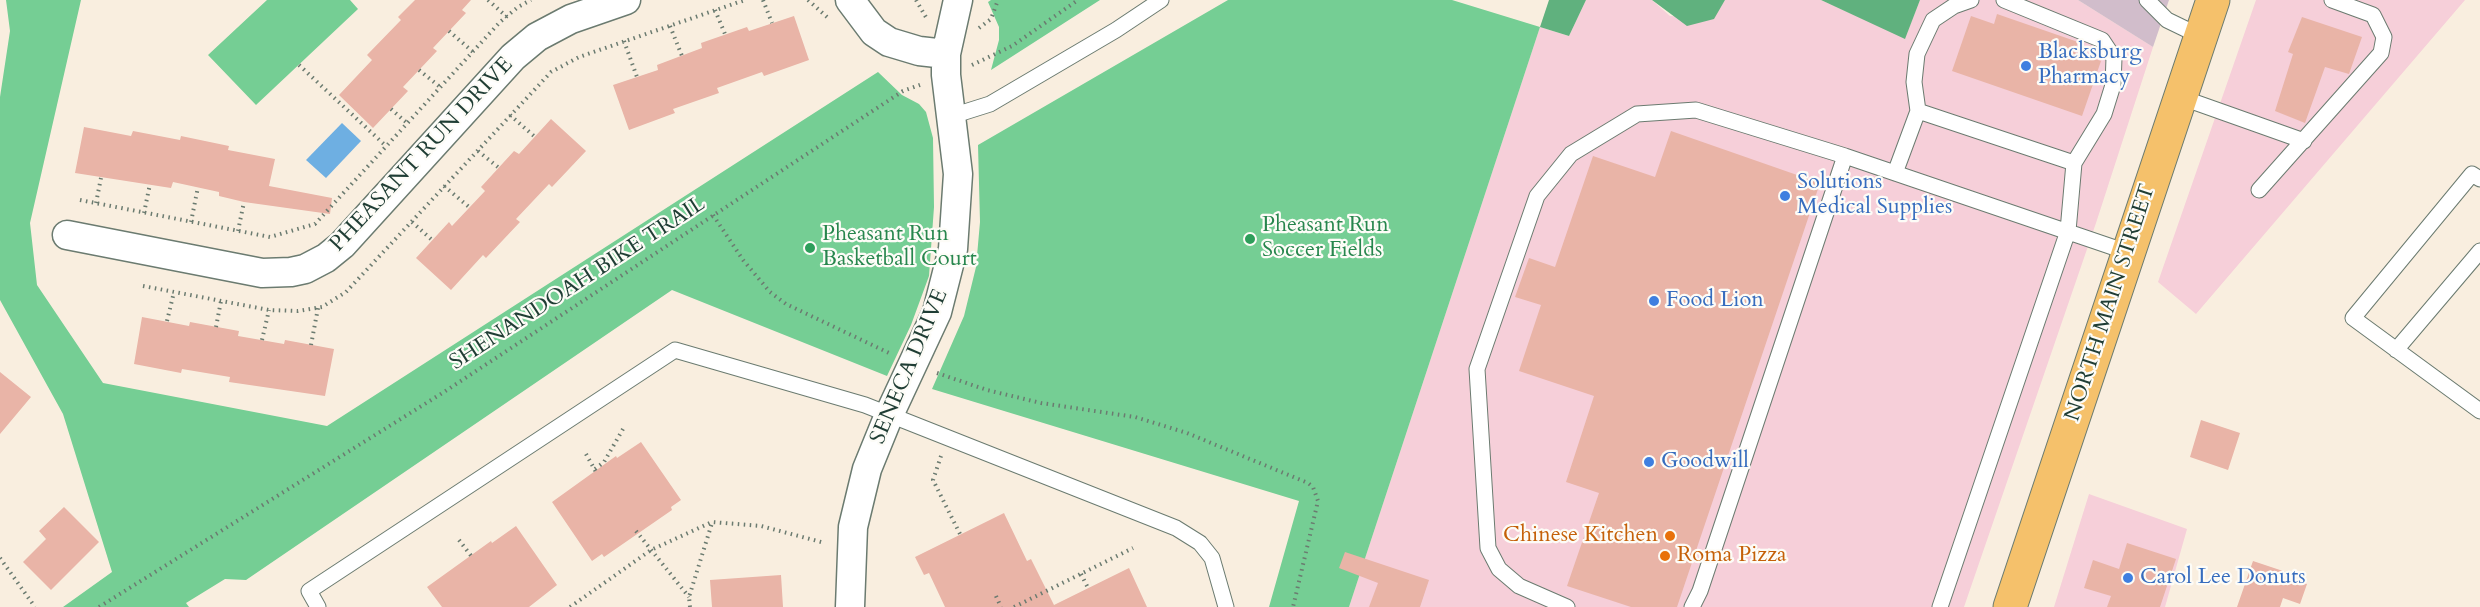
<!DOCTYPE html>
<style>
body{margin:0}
canvas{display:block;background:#f9eedf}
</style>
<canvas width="2480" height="607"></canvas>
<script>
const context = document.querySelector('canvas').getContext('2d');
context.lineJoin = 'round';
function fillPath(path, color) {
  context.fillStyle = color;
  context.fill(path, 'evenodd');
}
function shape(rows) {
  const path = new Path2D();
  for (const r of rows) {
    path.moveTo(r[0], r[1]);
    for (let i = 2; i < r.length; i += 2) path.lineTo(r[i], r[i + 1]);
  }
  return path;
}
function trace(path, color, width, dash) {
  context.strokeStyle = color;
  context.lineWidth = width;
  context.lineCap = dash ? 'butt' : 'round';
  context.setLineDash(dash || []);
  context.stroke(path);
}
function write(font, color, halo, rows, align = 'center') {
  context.font = font + ' Cardo,serif';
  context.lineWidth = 4.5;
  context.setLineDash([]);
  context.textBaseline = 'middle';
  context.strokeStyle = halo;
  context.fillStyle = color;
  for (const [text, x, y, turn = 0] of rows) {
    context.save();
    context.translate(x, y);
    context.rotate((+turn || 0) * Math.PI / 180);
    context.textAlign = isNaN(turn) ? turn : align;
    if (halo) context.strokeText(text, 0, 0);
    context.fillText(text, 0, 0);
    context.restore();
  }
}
const built = shape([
 [1586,0,1652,0,1670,16,1713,19,1725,0,1821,0,1905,38,1920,0,2078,0,2153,47,2096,223,1964,607,1349,607,1540,27,1569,36],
 [2256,0,2465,0,2196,314,2158,282],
 [2089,494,2187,529,2165,607,2054,607]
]);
const industrial = shape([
 [2078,0,2169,0,2153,47]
]);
const green = shape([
 [6,0,81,0,30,223,37,285,103,383,327,426,878,72,902,95,919,104,926,112,933,138,934,207,929,276,911,325,887,376,672,290,246,580,225,579,186,603,189,607,63,607,112,572,63,414,0,300,0,97,10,31],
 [267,0,350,0,358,9,256,105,208,55],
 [991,0,1100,0,991,70,999,40,999,27,988,2],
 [1228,0,1452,0,1540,27,1349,607,1269,607,1299,501,932,389,964,316,976,267,980,222,978,145]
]);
const forest = shape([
 [1549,0,1586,0,1569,36,1540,27],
 [1652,0,1725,0,1714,19,1687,26],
 [1821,0,1920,0,1905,39]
]);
const water = shape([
 [342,123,361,141,326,178,306,160]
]);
const building = shape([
 [415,0,471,0,462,10,466,13,433,48,437,51,403,87,408,91,373,128,339,95,372,60,367,55,401,20,398,17],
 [1997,14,2078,42,2074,52,2101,61,2082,116,1952,71,1971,16,1994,24],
 [794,16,809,60,764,76,762,72,717,88,719,93,673,109,675,113,629,130,613,85,658,70,657,65,702,48,701,43,747,27,749,31],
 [2302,17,2362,37,2349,74,2325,67,2305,123,2275,111,2293,54,2288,52],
 [551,119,586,151,552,187,549,184,516,219,520,222,486,258,483,255,451,290,416,258,449,222,452,226,485,191,481,187,514,151,519,154],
 [84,127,131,136,133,131,180,140,181,136,229,146,228,150,275,159,269,186,332,198,330,214,244,202,219,196,219,192,173,182,171,188,75,173],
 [1671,131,1820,183,1677,607,1631,607,1567,586,1599,493,1566,482,1594,396,1519,371,1541,305,1515,297,1529,258,1555,267,1593,156,1655,177],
 [142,317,189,326,190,322,239,331,238,336,284,344,285,340,334,349,325,396,229,382,230,377,182,369,181,373,134,364],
 [0,372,31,397,0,434],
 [2201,420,2240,433,2228,470,2190,457],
 [641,442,681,500,671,507,672,510,604,557,602,554,592,561,552,502,616,456,617,458],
 [64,507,99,542,51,590,23,562,46,539,39,531],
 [1004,513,1027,561,1031,559,1054,605,1129,568,1147,607,945,607,929,573,924,575,915,557],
 [516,526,557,585,529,607,442,607,427,587,491,541,492,543],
 [2127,543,2176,559,2160,607,2107,607,2111,596,2084,588,2093,560,2119,569],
 [1345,552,1429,580,1420,607,1369,607,1378,583,1339,568],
 [2253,561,2292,574,2290,578,2307,584,2300,604,2283,598,2280,607,2237,607],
 [781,575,783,607,712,607,710,580]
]);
const path = shape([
 [488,0,507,17],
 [763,0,772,23],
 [808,0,827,17],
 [916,0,927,19],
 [715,10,725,34],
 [670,26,682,56],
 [979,28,991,19,998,0],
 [449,31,473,52],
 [624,41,637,77],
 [299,65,386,146],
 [972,65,1012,46,1078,0],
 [419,70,440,87],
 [391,109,407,123],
 [510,115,535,137],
 [478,151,499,168],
 [444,186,469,207],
 [80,200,270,237,315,224,500,22,518,7,531,0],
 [96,203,101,178],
 [144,213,150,184],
 [713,215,743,260,770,292,786,304,889,353],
 [191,222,198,187],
 [412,222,432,240],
 [238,231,244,202],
 [143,286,269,310,298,311,322,307,346,292,551,72,579,57,745,0],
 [167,321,174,292],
 [216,327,221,301],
 [262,340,269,310],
 [311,345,318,308],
 [937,373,987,390,1041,403,1135,417,1187,433,1308,483,1313,487,1318,501,1293,607],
 [586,454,596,472],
 [941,456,933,480,960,534],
 [595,469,604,462,623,429],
 [636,531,689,597],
 [459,540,472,557],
 [0,558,35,607],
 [1081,574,1088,588],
 [996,596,1001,607],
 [99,607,444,392,903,91,920,85],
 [570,607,651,550,712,522,761,526,825,543],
 [690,607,689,597,712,523],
 [1014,607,1133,548]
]);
const lane = shape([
 [2147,0,2167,20,2200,36],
 [2180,97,2304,141],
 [1918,111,2074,163],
 [952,116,990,104,1116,30,1161,0],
 [1895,173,1918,111,1914,82,1917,54,1933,20,1954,6,1971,0],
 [2480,179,2472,174,2353,318,2480,411],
 [2259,190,2381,53,2384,37,2373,15,2332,0],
 [2396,350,2480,251],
 [318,607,309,591,675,350,865,405,1176,528,1200,543,1212,558,1226,607],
 [1567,607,1519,586,1499,569,1488,548,1477,369,1537,196,1571,154,1637,114,1696,110,1845,156,2127,252],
 [1692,607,1700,591,1845,156],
 [1940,607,2068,231,2074,163,2104,114,2113,85,2114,58,2102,40,2004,0]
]);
const street = shape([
 [850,0,874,32,889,42,919,51,946,54],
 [67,235,262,273,291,272,305,269,326,258,342,245,513,57,537,37,571,19,626,0],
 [850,607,853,527,867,469,889,415,937,312,953,249,958,174,946,75,946,54,958,0]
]);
const primary = shape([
 [2010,607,2213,0]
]);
const markers = [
 [2026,66,6,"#3f7fe0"],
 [1785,196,6,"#3f7fe0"],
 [1250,239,6,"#2e9e5b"],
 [810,248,6,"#2e9e5b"],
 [1654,301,6,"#3f7fe0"],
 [1649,462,6,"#3f7fe0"],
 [1670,536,6,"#e8710a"],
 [1665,556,6,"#e8710a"],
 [2128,578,6,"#3f7fe0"]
];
const shopNames = [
 ["Blacksburg",2038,53],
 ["Pharmacy",2038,78],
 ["Solutions",1797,183],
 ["Medical Supplies",1797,208],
 ["Food Lion",1666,301],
 ["Goodwill",1661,462],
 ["Carol Lee Donuts",2140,578]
];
const streetNames = [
 ["PHEASANT RUN DRIVE",422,155,-47],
 ["SHENANDOAH BIKE TRAIL",578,284,-33],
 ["NORTH MAIN STREET",2111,303,-72],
 ["SENECA DRIVE",910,367,-67]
];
const leisureNames = [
 ["Pheasant Run",1262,226],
 ["Soccer Fields",1262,251],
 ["Pheasant Run",822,235],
 ["Basketball Court",822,260]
];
const foodNames = [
 ["Chinese Kitchen",1658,536],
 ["Roma Pizza",1677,556,"left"]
];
fillPath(built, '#f6cfd9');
fillPath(industrial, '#d1bdcb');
fillPath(green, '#75ce94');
fillPath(forest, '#60b17e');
fillPath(water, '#6eafe2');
fillPath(building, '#e9b4a7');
trace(lane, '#6b7b70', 17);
trace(street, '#6b7b70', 31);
trace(primary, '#6b7b70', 35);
trace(path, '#6b7b70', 4, [1.5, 4.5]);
trace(lane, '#fff', 15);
trace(street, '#fff', 28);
trace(primary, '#f5c16b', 33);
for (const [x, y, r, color] of markers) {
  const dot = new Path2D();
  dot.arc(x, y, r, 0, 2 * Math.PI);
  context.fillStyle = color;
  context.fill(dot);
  trace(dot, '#fdfcf7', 2);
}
write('22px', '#366cbe', '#fdfcf7', shopNames, 'left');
write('22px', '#1f3d34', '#fdfcf7', streetNames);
write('22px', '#27864d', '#fdfcf7', leisureNames, 'left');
write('22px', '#c56008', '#fdfcf7', foodNames, 'right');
</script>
